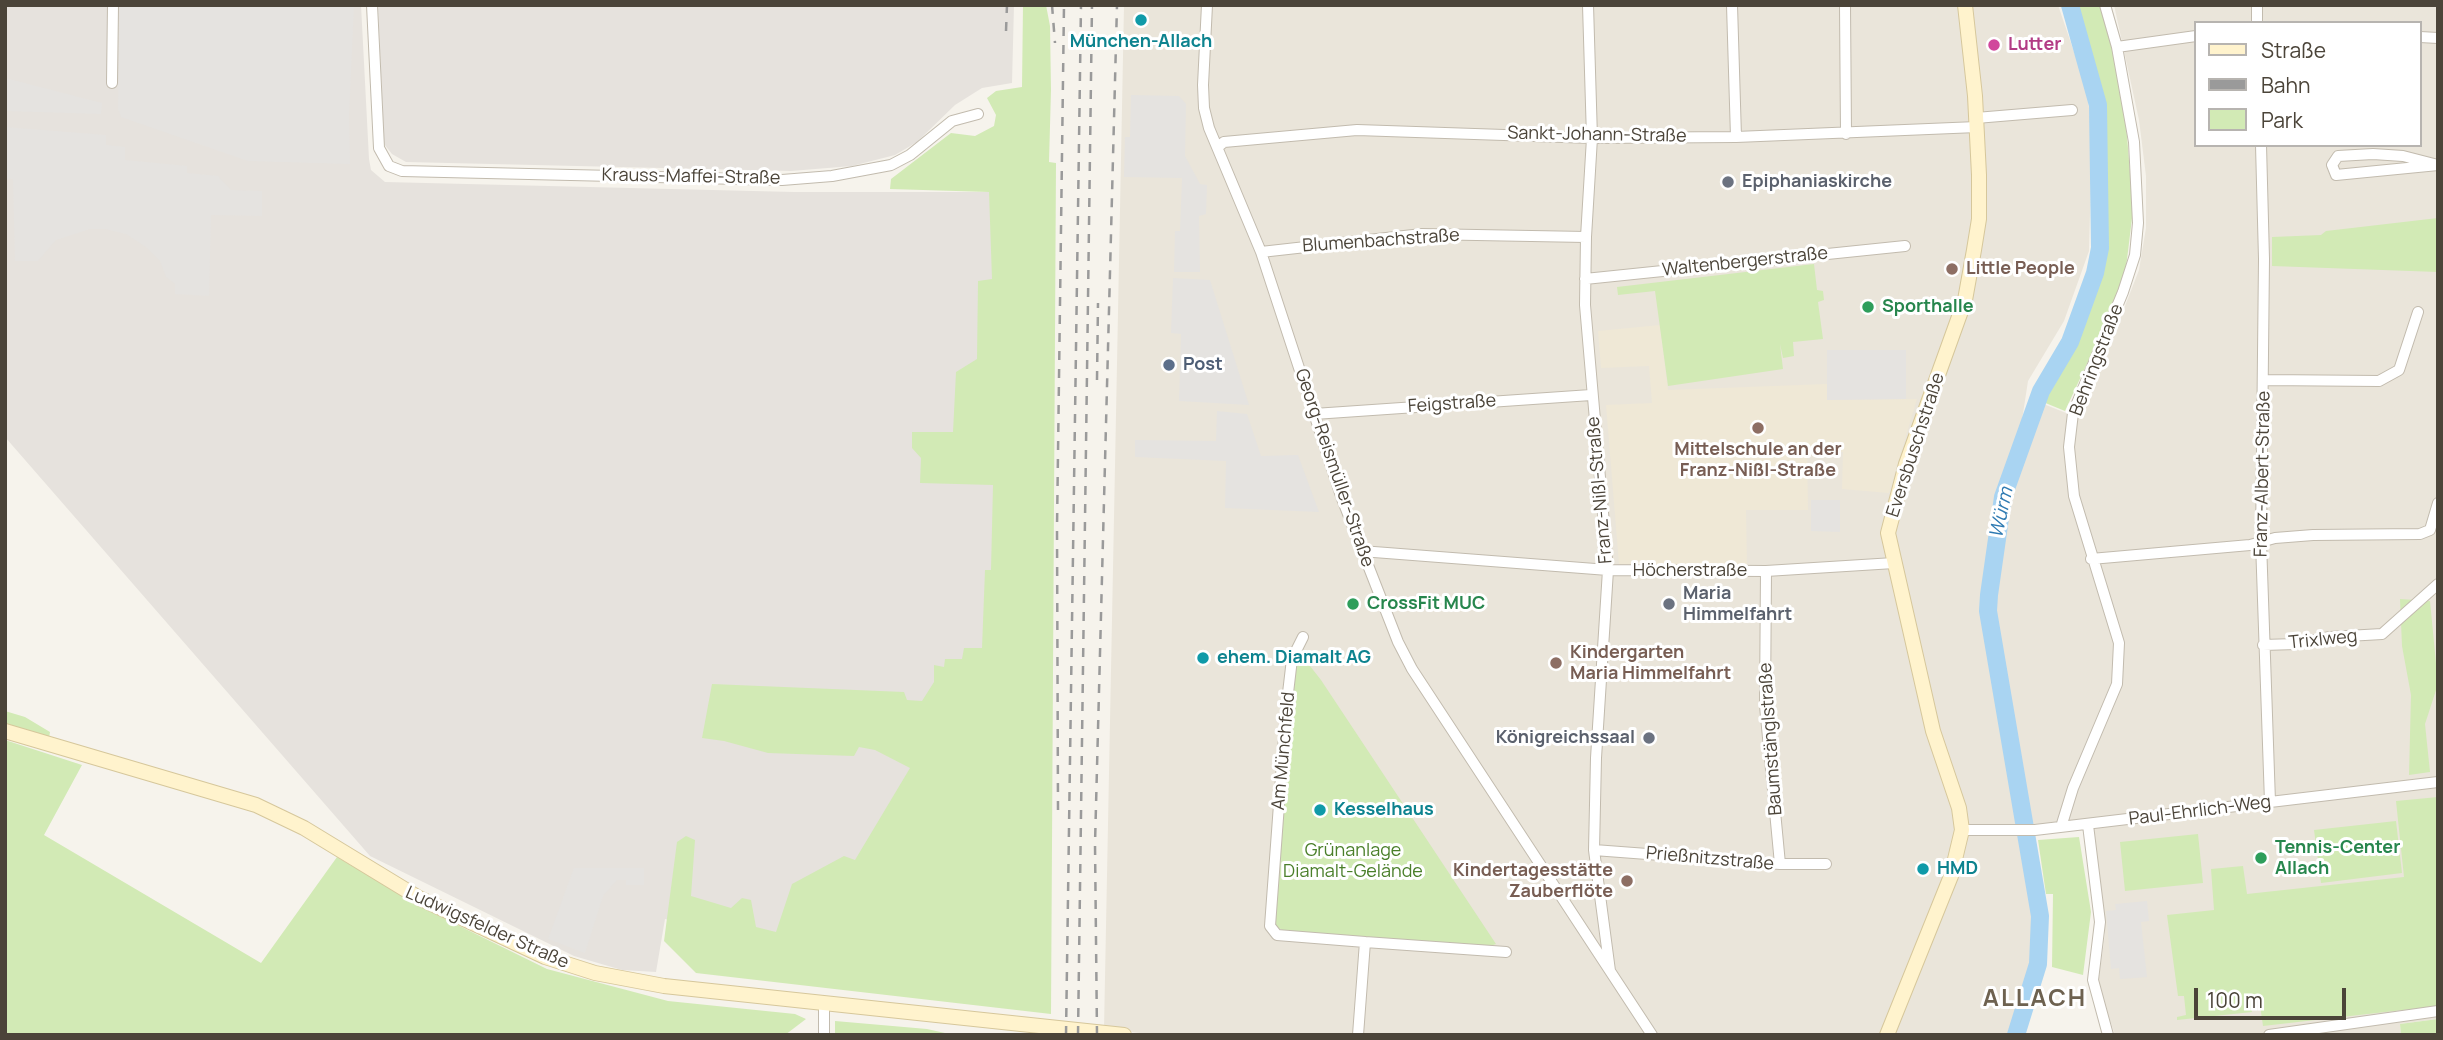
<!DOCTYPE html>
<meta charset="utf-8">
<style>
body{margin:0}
#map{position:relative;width:2443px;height:1040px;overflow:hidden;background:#f6f3ec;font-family:Manrope,sans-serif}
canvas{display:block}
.frame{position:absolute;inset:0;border:7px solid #4b4439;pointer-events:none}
.legend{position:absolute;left:2194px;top:21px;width:228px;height:126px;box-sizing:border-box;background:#fff;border:2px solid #b7b4b0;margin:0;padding:9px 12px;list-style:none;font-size:21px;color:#4b4439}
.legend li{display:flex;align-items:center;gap:14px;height:35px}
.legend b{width:35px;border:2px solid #b7b4b0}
.scale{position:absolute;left:2194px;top:988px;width:152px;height:32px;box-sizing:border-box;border:4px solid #4b4439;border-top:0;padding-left:9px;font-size:21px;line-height:24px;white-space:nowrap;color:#4b4439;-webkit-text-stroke:5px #fff;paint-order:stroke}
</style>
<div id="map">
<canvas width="2443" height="1040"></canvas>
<div class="frame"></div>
<ul class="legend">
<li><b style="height:9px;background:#fff3cd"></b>Straße</li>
<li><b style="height:9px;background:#9a9a9a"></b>Bahn</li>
<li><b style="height:19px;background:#d2eab5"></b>Park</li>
</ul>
<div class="scale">100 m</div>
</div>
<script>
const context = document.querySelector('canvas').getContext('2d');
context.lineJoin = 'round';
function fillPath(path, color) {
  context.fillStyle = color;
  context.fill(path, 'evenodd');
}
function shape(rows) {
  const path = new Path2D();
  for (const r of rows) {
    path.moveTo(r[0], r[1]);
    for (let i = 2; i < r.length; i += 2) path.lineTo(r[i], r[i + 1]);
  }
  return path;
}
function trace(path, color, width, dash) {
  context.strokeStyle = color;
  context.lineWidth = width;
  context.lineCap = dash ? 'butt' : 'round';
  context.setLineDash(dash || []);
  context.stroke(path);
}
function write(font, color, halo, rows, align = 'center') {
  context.font = font + ' Manrope,sans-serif';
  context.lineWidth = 6;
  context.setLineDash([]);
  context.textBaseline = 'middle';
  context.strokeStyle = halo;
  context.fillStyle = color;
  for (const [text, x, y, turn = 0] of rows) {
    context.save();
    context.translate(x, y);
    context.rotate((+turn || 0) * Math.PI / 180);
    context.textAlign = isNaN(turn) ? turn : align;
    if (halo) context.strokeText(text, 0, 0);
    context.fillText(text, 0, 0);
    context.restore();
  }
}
const residential = shape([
 [1124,5,2058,5,2087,90,2092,136,2089,251,2064,321,2028,381,2022,420,1996,499,1983,603,2036,942,2009,1035,1157,1035,1104,1029],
 [2114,5,2438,5,2438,1019,2400,1024,2401,1035,2115,1035,2098,985,2105,934,2090,821,2032,828,1994,615,1994,593,2007,503,2041,403,2081,419,2139,270,2146,228,2146,176,2139,120],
 [2196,23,2420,23,2420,145,2196,145]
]);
const industrial = shape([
 [5,5,361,5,369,159,371,170,385,182,794,192,994,192,997,655,852,866,782,946,665,919,656,972,622,970,574,956,370,856,5,437],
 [378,5,1014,5,1012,83,982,88,955,105,917,142,895,155,852,166,791,171,406,162,392,154,384,144]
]);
const education = shape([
 [1660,325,1668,390,1827,384,1828,400,1917,399,1889,493,1842,489,1843,452,1807,451,1808,510,1746,510,1747,565,1619,564,1606,405,1652,403,1649,366,1601,368,1598,331]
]);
const green = shape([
 [1023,5,1046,5,1050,26,1051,90,1049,162,1056,163,1051,1014,696,973,664,941,677,842,686,836,695,840,691,896,731,908,742,898,751,900,756,927,776,932,792,884,844,856,855,860,910,768,875,750,859,747,854,756,768,753,724,741,702,738,712,684,904,692,907,700,922,701,934,682,934,665,944,667,945,659,962,659,964,648,982,648,985,570,991,570,993,485,920,483,921,458,912,448,912,432,953,432,956,372,977,359,978,281,992,279,989,192,890,189,891,179,951,133,975,136,994,126,996,115,987,98,996,91,1022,87],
 [2077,5,2102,5,2109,19,2125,111,2133,210,2124,284,2065,411,2043,402,2055,384,2078,335,2101,272,2108,232,2105,196,2106,116],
 [2438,218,2438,272,2272,266,2272,237,2321,235,2326,231],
 [1814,264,1817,290,1823,291,1824,300,1818,302,1823,339,1793,342,1794,356,1783,358,1780,344,1783,369,1668,386,1655,291,1618,295,1617,287],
 [2400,599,2430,601,2438,684,2425,724,2430,772,2409,775,2411,695,2402,646],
 [1303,657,1321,680,1496,944,1490,946,1286,932,1277,927,1275,923,1295,671,1297,662],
 [5,711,25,717,50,732,49,738,5,725],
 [5,740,82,765,44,835,261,963,337,857,423,908,547,969,668,1001,795,1014,806,1019,785,1035,5,1035],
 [2438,797,2438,1006,2263,1026,2259,998,2250,999,2252,1012,2177,1020,2177,1017,2186,1015,2184,996,2178,996,2167,915,2214,910,2211,869,2243,866,2247,894,2404,877,2396,801],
 [2396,821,2402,873,2321,883,2314,830],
 [2198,834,2203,883,2125,891,2120,842],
 [2079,837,2091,912,2083,975,2052,967,2053,894,2046,894,2038,840],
 [2438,1019,2438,1035,2401,1035,2400,1024],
 [835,1021,927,1029,954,1035,835,1035]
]);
const parking = shape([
 [120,5,354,5,349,116,350,164,248,161,121,117,118,109],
 [5,78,102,103,101,114,5,111],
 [1131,95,1179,96,1186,104,1185,156,1200,184,1207,185,1206,214,1199,216,1200,272,1174,272,1175,231,1180,231,1182,178,1124,177,1125,137,1130,137],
 [5,127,106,135,106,145,125,147,125,160,187,166,187,173,218,176,231,190,262,191,262,216,211,215,209,296,175,294,175,284,166,277,160,261,146,247,126,234,105,229,90,229,56,240,38,261,15,261,13,179,5,178],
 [1173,278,1210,280,1249,405,1179,401,1181,334,1171,333],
 [1827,350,1906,350,1906,399,1827,400],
 [1217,411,1247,414,1261,456,1298,455,1319,512,1225,508,1226,461,1135,457,1135,440,1216,441],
 [1811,500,1840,500,1840,532,1811,531],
 [574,868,644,868,644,885,626,885,626,880,617,880,603,896,585,953,548,939],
 [2147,901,2149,921,2141,922,2147,977,2120,979,2119,968,2111,969,2106,911,2116,910,2115,904]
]);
const river = shape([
 [2016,1035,2038,964,2040,916,1988,611,1989,595,2003,497,2041,391,2070,342,2095,273,2100,248,2098,105,2070,5]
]);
const street = shape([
 [372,5,379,148,389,166,402,171,782,180,832,176,891,165,910,155,952,121,978,114],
 [1207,5,1203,85,1204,108,1209,128,1261,252,1341,496,1398,642,1412,669,1652,1035],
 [1588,5,1592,138,1586,237,1585,305,1608,570,1596,758,1594,850,1610,971],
 [1732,5,1736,137],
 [1845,5,1846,134],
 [2257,5,2257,23],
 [2420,37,2438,38],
 [2117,47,2196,36],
 [112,83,113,5],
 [1976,118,2072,110],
 [2261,145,2264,259,2261,542,2270,802],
 [1219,146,1224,142,1357,130,1592,138,1736,137,1977,127],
 [2373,154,2403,156,2438,165,2336,175,2332,165,2338,156,2373,154],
 [1261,252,1422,234,1586,237],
 [1585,279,1905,246],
 [2264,380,2379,381,2399,370,2418,312],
 [1314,414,1591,395],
 [1361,551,1608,570,1766,571,1894,563],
 [2091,559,2250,545,2275,538,2313,535,2420,534,2430,530,2438,503],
 [1766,571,1765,706,1780,864],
 [1303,637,1292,659,1286,710,1270,926,1277,935,1365,942,1358,1035],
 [2263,645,2296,644,2330,637,2382,634,2438,584],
 [2088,825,2100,922,2093,980,2108,1035],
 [2061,827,2073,788,2117,684,2119,643,2074,496,2069,447,2073,413,2123,292,2135,255,2138,223,2134,142,2117,47,2105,5],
 [1962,830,2035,830,2438,782],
 [1594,850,1780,864,1826,864],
 [1365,942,1506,952],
 [824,1002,824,1035],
 [2269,1035,2438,1011]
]);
const secondary = shape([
 [5,731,256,805,304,828,419,898,545,957,595,973,664,986,1124,1035],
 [1887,1035,1951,876,1962,830,1959,808,1933,731,1888,533,1906,464,1965,300,1974,250,1979,219,1979,175,1975,96,1965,5]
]);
const rail = shape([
 [1052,5,1055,43],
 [1006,31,1007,5],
 [1097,380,1098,303],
 [1058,810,1057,528,1064,5],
 [1066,1035,1081,5],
 [1078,1035,1092,5],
 [1097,1035,1095,844,1117,5]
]);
const markers = [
 [1141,20,7,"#0f9aa8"],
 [1994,45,7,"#d1479c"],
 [1728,182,7,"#6b7280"],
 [1952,269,7,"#8d6e63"],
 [1868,307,7,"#2e9e5b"],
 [1169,365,7,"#5c6f8a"],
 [1758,428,7,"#8d6e63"],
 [1353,604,7,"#2e9e5b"],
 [1669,604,7,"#6b7280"],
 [1203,658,7,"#0f9aa8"],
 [1556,663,7,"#8d6e63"],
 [1649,738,7,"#6b7280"],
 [1320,810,7,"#0f9aa8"],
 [2261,858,7,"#2e9e5b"],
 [1923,869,7,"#0f9aa8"],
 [1627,881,7,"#8d6e63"]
];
const cultureNames = [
 ["München-Allach",1141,42,"center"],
 ["ehem. Diamalt AG",1217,658],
 ["Kesselhaus",1334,810],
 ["HMD",1937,869]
];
const hotelNames = [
 ["Lutter",2008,45]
];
const streetNames = [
 ["Sankt-Johann-Straße",1597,135,1],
 ["Krauss-Maffei-Straße",691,177,1],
 ["Blumenbachstraße",1381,241,-4],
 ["Waltenbergerstraße",1745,262,-6],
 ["Behringstraße",2097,360,-69],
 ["Feigstraße",1452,404,-4],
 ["Eversbuschstraße",1916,445,-72],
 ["Georg-Reismüller-Straße",1334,468,71],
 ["Franz-Albert-Straße",2263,474,-89],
 ["Franz-Nißl-Straße",1600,490,-95],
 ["Höcherstraße",1690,571],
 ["Trixlweg",2323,640,-6],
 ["Baumstänglstraße",1771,739,-94],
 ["Am Münchfeld",1284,751,-85],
 ["Paul-Ehrlich-Weg",2200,811,-7],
 ["Prießnitzstraße",1710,859,5],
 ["Ludwigsfelder Straße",487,928,24]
];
const worshipNames = [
 ["Epiphaniaskirche",1742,182],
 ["Maria",1683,594],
 ["Himmelfahrt",1683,615],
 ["Königreichssaal",1635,738,"right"]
];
const educationNames = [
 ["Little People",1966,269],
 ["Mittelschule an der",1758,450,"center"],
 ["Franz-Nißl-Straße",1758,471,"center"],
 ["Kindergarten",1570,653],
 ["Maria Himmelfahrt",1570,674],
 ["Kindertagesstätte",1613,871,"right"],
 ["Zauberflöte",1613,892,"right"]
];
const leisureNames = [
 ["Sporthalle",1882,307],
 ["CrossFit MUC",1367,604],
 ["Tennis-Center",2275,848],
 ["Allach",2275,869]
];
const serviceNames = [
 ["Post",1183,365]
];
const parkNames = [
 ["Grünanlage",1353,851],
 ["Diamalt-Gelände",1353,872]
];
const waterNames = [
 ["Würm",2002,513,-78]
];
const districtNames = [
 ["ALLACH",2035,999]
];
fillPath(residential, '#eae5da');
fillPath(industrial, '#e6e2dd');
fillPath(education, '#efe8d6');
fillPath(green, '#d2eab5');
fillPath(parking, '#e5e3e0');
trace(river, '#a9d4f2', 18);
trace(street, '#c2bbae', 12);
trace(secondary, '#d6c79b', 16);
trace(street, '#fff', 10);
trace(secondary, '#fff3cd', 14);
trace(rail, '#9a9a9a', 2.5, [9, 9]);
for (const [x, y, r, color] of markers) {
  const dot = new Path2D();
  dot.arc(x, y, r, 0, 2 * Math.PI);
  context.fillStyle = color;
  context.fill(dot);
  trace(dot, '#fff', 2.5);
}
write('bold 18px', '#0d838f', '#fff', cultureNames, 'left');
write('bold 18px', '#b23c85', '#fff', hotelNames, 'left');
write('18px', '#4b4439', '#fff', streetNames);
write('bold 18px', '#5b616d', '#fff', worshipNames, 'left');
write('bold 18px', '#785e54', '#fff', educationNames, 'left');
write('bold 18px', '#27864d', '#fff', leisureNames, 'left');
write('bold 18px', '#4e5e75', '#fff', serviceNames, 'left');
write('18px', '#4a7f2a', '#fff', parkNames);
write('italic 19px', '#2e7ab2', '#fff', waterNames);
context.letterSpacing = '2px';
write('bold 24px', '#6e6250', '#fff', districtNames);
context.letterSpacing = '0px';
</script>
